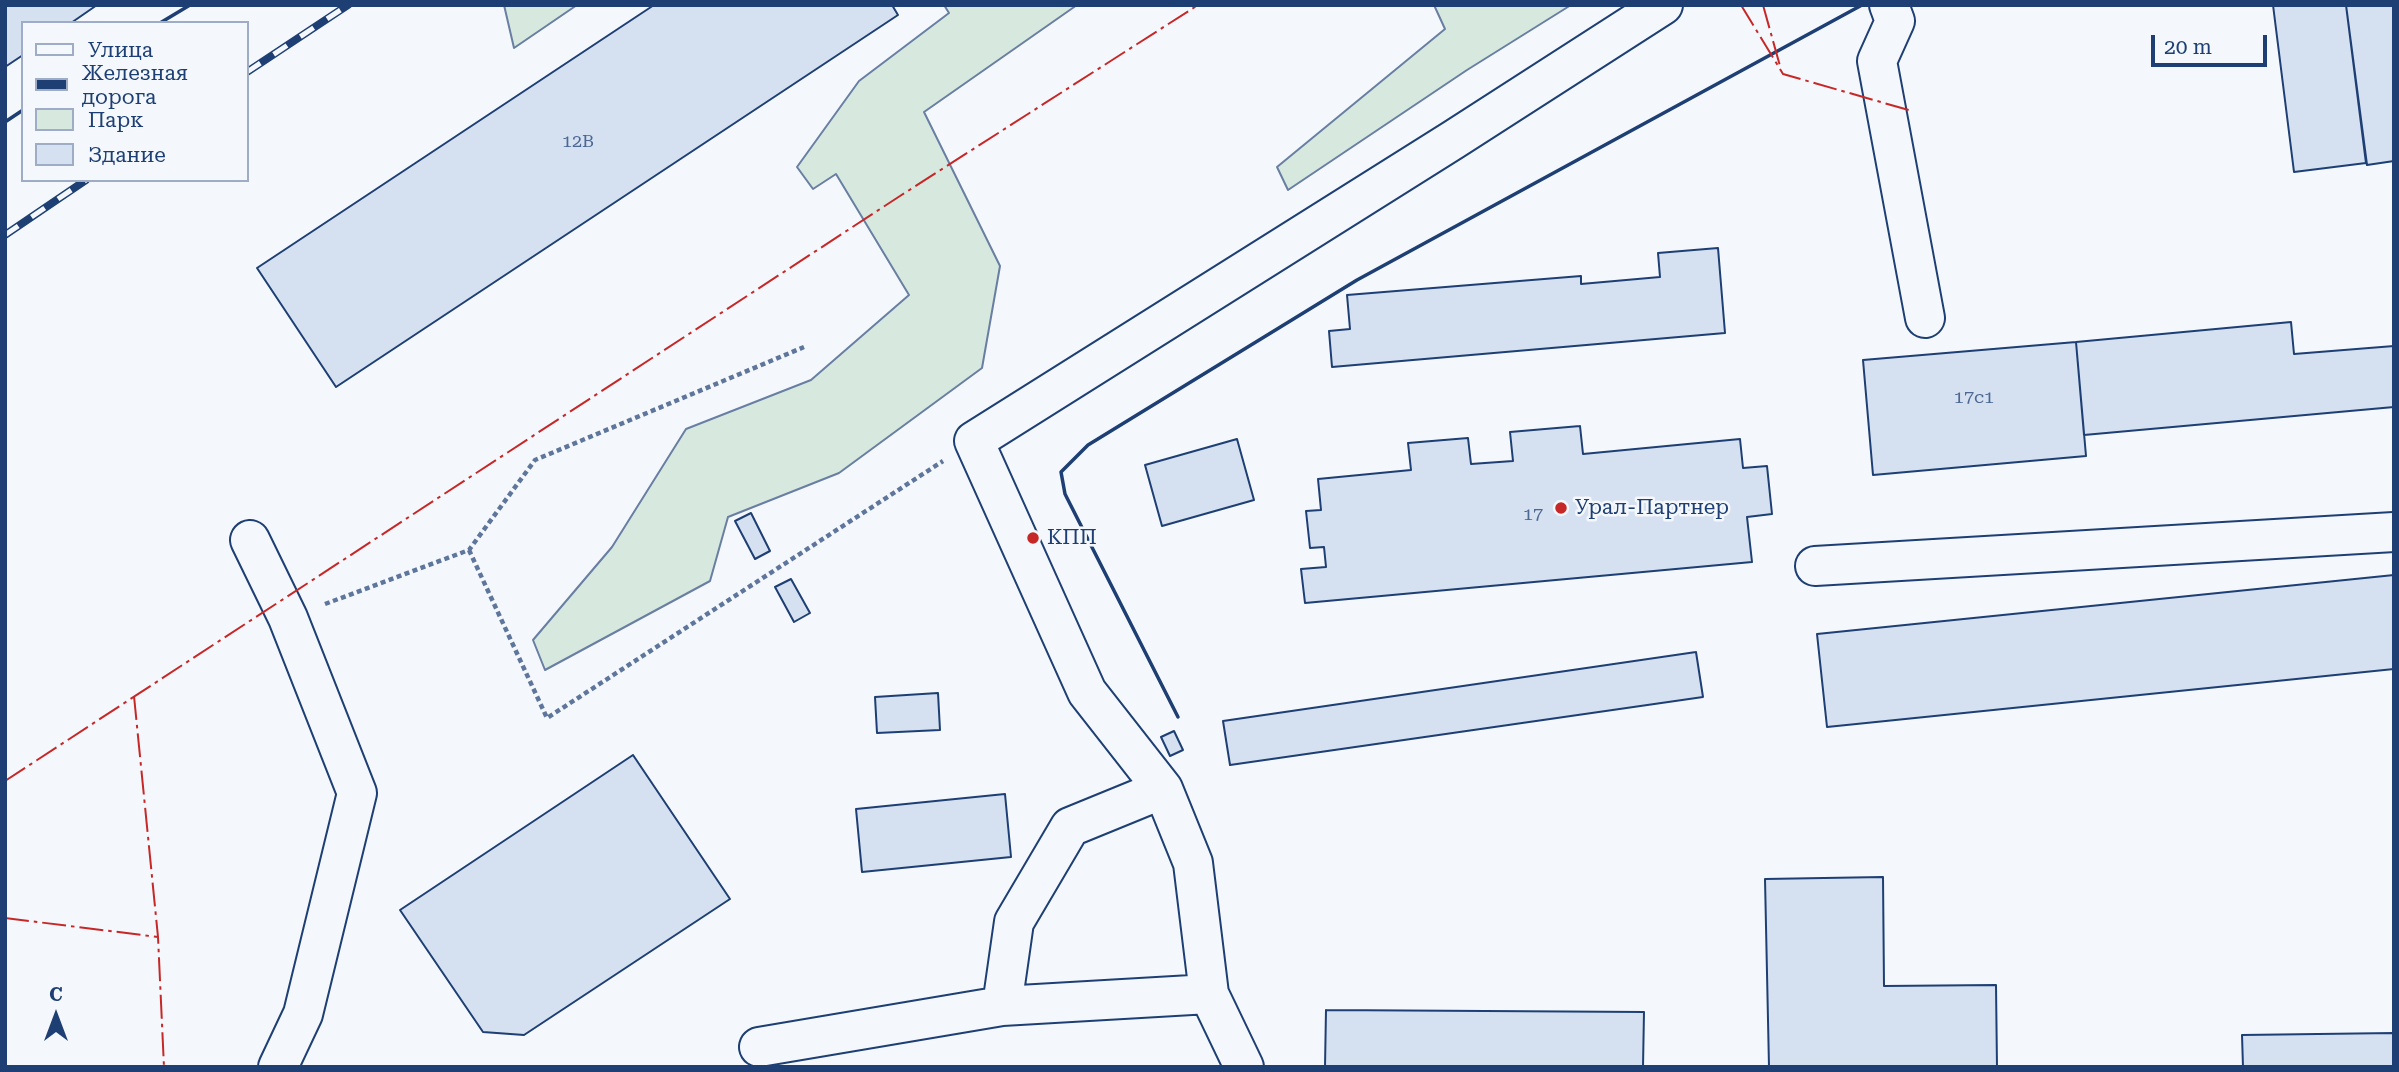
<!DOCTYPE html>
<meta charset="utf-8">
<style>
body{margin:0}
#map{position:relative;width:2399px;height:1072px;overflow:hidden;background:#f4f7fb;font-family:"Roboto Serif",serif}
canvas{display:block}
.frame{position:absolute;inset:0;border:7px solid #1d3f73;pointer-events:none}
.legend{position:absolute;left:21px;top:21px;width:228px;height:161px;box-sizing:border-box;background:#f4f7fb;border:2px solid #9eadc5;margin:0;padding:9px 12px;list-style:none;font-size:21px;color:#1d3f73}
.legend li{display:flex;align-items:center;gap:14px;height:35px}
.legend b{width:35px;border:2px solid #9eadc5}
.north{position:absolute;left:21px;top:981px;width:70px;height:70px;-webkit-text-stroke:5px #f4f7fb;paint-order:stroke;rotate:0deg;font-size:19px;font-weight:700;line-height:28px;text-align:center;color:#1d3f73}
.north::after{content:'';display:block;margin:auto;width:24px;height:32px;background:#1d3f73;clip-path:polygon(50% 0,100% 100%,50% 72%,0 100%)}
.scale{position:absolute;left:2151px;top:35px;width:116px;height:32px;box-sizing:border-box;border:4px solid #1d3f73;border-top:0;padding-left:9px;font-size:21px;line-height:24px;white-space:nowrap;color:#1d3f73;-webkit-text-stroke:5px #f4f7fb;paint-order:stroke}
</style>
<div id="map">
<canvas width="2399" height="1072"></canvas>
<div class="frame"></div>
<ul class="legend">
<li><b style="height:9px;background:#f4f7fb"></b>Улица</li>
<li><b style="height:9px;background:#1d3f73"></b>Железная дорога</li>
<li><b style="height:19px;background:#d7e8df"></b>Парк</li>
<li><b style="height:19px;background:#d5e0f0"></b>Здание</li>
</ul>
<div class="north">С</div>
<div class="scale">20 m</div>
</div>
<script>
const context = document.querySelector('canvas').getContext('2d');
context.lineJoin = 'round';
function fillPath(path, color) {
  context.fillStyle = color;
  context.fill(path, 'evenodd');
}
function shape(rows) {
  const path = new Path2D();
  for (const r of rows) {
    path.moveTo(r[0], r[1]);
    for (let i = 2; i < r.length; i += 2) path.lineTo(r[i], r[i + 1]);
  }
  return path;
}
function trace(path, color, width, dash) {
  context.strokeStyle = color;
  context.lineWidth = width;
  context.lineCap = dash ? 'butt' : 'round';
  context.setLineDash(dash || []);
  context.stroke(path);
}
function write(font, color, halo, rows, align = 'center') {
  context.font = font + ' "Roboto Serif",serif';
  context.lineWidth = 5;
  context.setLineDash([]);
  context.textBaseline = 'middle';
  context.strokeStyle = halo;
  context.fillStyle = color;
  for (const [text, x, y, turn = 0] of rows) {
    context.save();
    context.translate(x, y);
    context.rotate((+turn || 0) * Math.PI / 180);
    context.textAlign = isNaN(turn) ? turn : align;
    if (halo) context.strokeText(text, 0, 0);
    context.fillText(text, 0, 0);
    context.restore();
  }
}
const green = shape([
 [504,5,577,5,514,48,504,5],
 [944,5,1077,5,924,112,1000,266,982,368,839,473,728,517,710,581,545,670,533,640,612,547,686,429,811,380,909,295,836,174,813,189,797,167,859,81,949,13,944,5],
 [1434,5,1571,5,1467,70,1288,190,1277,167,1445,29,1434,5]
]);
const building = shape([
 [5,5,97,5,71,23,23,23,23,55,5,67,5,5],
 [654,5,892,5,898,15,336,387,257,268,654,5],
 [2273,5,2346,5,2366,163,2294,172,2273,5],
 [2346,5,2394,5,2394,161,2367,165,2346,5],
 [1718,248,1725,333,1332,367,1329,331,1350,329,1347,295,1581,276,1581,284,1660,277,1658,253,1718,248],
 [2291,322,2294,354,2394,346,2394,407,2084,435,2076,342,2291,322],
 [2076,342,2086,456,1873,475,1863,360,2076,342],
 [1580,426,1583,454,1740,439,1743,468,1767,466,1772,514,1747,517,1752,562,1305,603,1301,569,1326,567,1324,547,1310,548,1306,511,1321,510,1318,479,1411,470,1408,443,1468,438,1471,464,1513,461,1510,432,1580,426],
 [1237,439,1254,500,1162,526,1145,465,1237,439],
 [751,513,770,551,755,559,735,521,751,513],
 [2394,575,2394,669,1827,727,1817,634,2394,575],
 [791,579,810,613,794,622,775,587,791,579],
 [1696,652,1703,697,1230,765,1223,721,1696,652],
 [938,693,940,730,877,733,875,697,938,693],
 [1174,731,1183,750,1170,756,1161,737,1174,731],
 [633,755,730,899,524,1035,483,1032,400,910,633,755],
 [1005,794,1011,857,862,872,856,809,1005,794],
 [1883,877,1884,986,1996,985,1997,1067,1769,1067,1765,879,1883,877],
 [1326,1010,1644,1012,1643,1067,1325,1067,1326,1010],
 [2394,1033,2394,1067,2243,1067,2242,1035,2394,1033]
]);
const path = shape([
 [469,550,547,718,943,461],
 [325,604,469,550,535,460,804,347]
]);
const minor = shape([
 [1889,5,1895,21,1877,61,1925,318],
 [250,540,288,618,357,793,303,1014,278,1067],
 [1815,566,2394,532],
 [1209,994,1244,1067],
 [1002,1006,1014,922,1070,827,1163,789],
 [759,1047,1002,1006,1209,994,1193,863,1163,789,1087,692,974,441,1453,140,1663,5]
]);
const rail = shape([
 [247,72,348,5],
 [5,235,86,180]
]);
const wall = shape([
 [160,23,190,5],
 [5,122,23,110],
 [1178,717,1065,494,1061,472,1088,445,1357,280,1862,5]
]);
const power = shape([
 [1741,5,1783,74,1912,111],
 [1763,5,1780,66],
 [134,696,158,937,164,1067],
 [5,781,900,196,1198,5],
 [5,918,158,937]
]);
const markers = [
 [1561,508,7,"#c62828"],
 [1033,538,7,"#c62828"]
];
const numberNames = [
 ["12В",578,142],
 ["17с1",1974,398],
 ["17",1533,515]
];
const poiNames = [
 ["Урал-Партнер",1575,508],
 ["КПП",1047,538]
];
fillPath(green, '#d7e8df');
trace(green, '#687fa3', 2);
fillPath(building, '#d5e0f0');
trace(building, '#1d3f73', 2);
trace(minor, '#1d3f73', 42);
trace(path, '#5e769c', 4.5, [5, 3.5]);
trace(minor, '#f4f7fb', 38);
trace(rail, '#1d3f73', 8);
trace(rail, '#f4f7fb', 5, [16]);
trace(wall, '#1d3f73', 3.5);
trace(power, '#c62828', 2, [24, 5, 3.5, 5]);
for (const [x, y, r, color] of markers) {
  const dot = new Path2D();
  dot.arc(x, y, r, 0, 2 * Math.PI);
  context.fillStyle = color;
  context.fill(dot);
  trace(dot, '#f4f7fb', 2.5);
}
write('18px', '#4b6792', null, numberNames);
write('21px', '#1d3f73', '#f4f7fb', poiNames, 'left');
</script>
